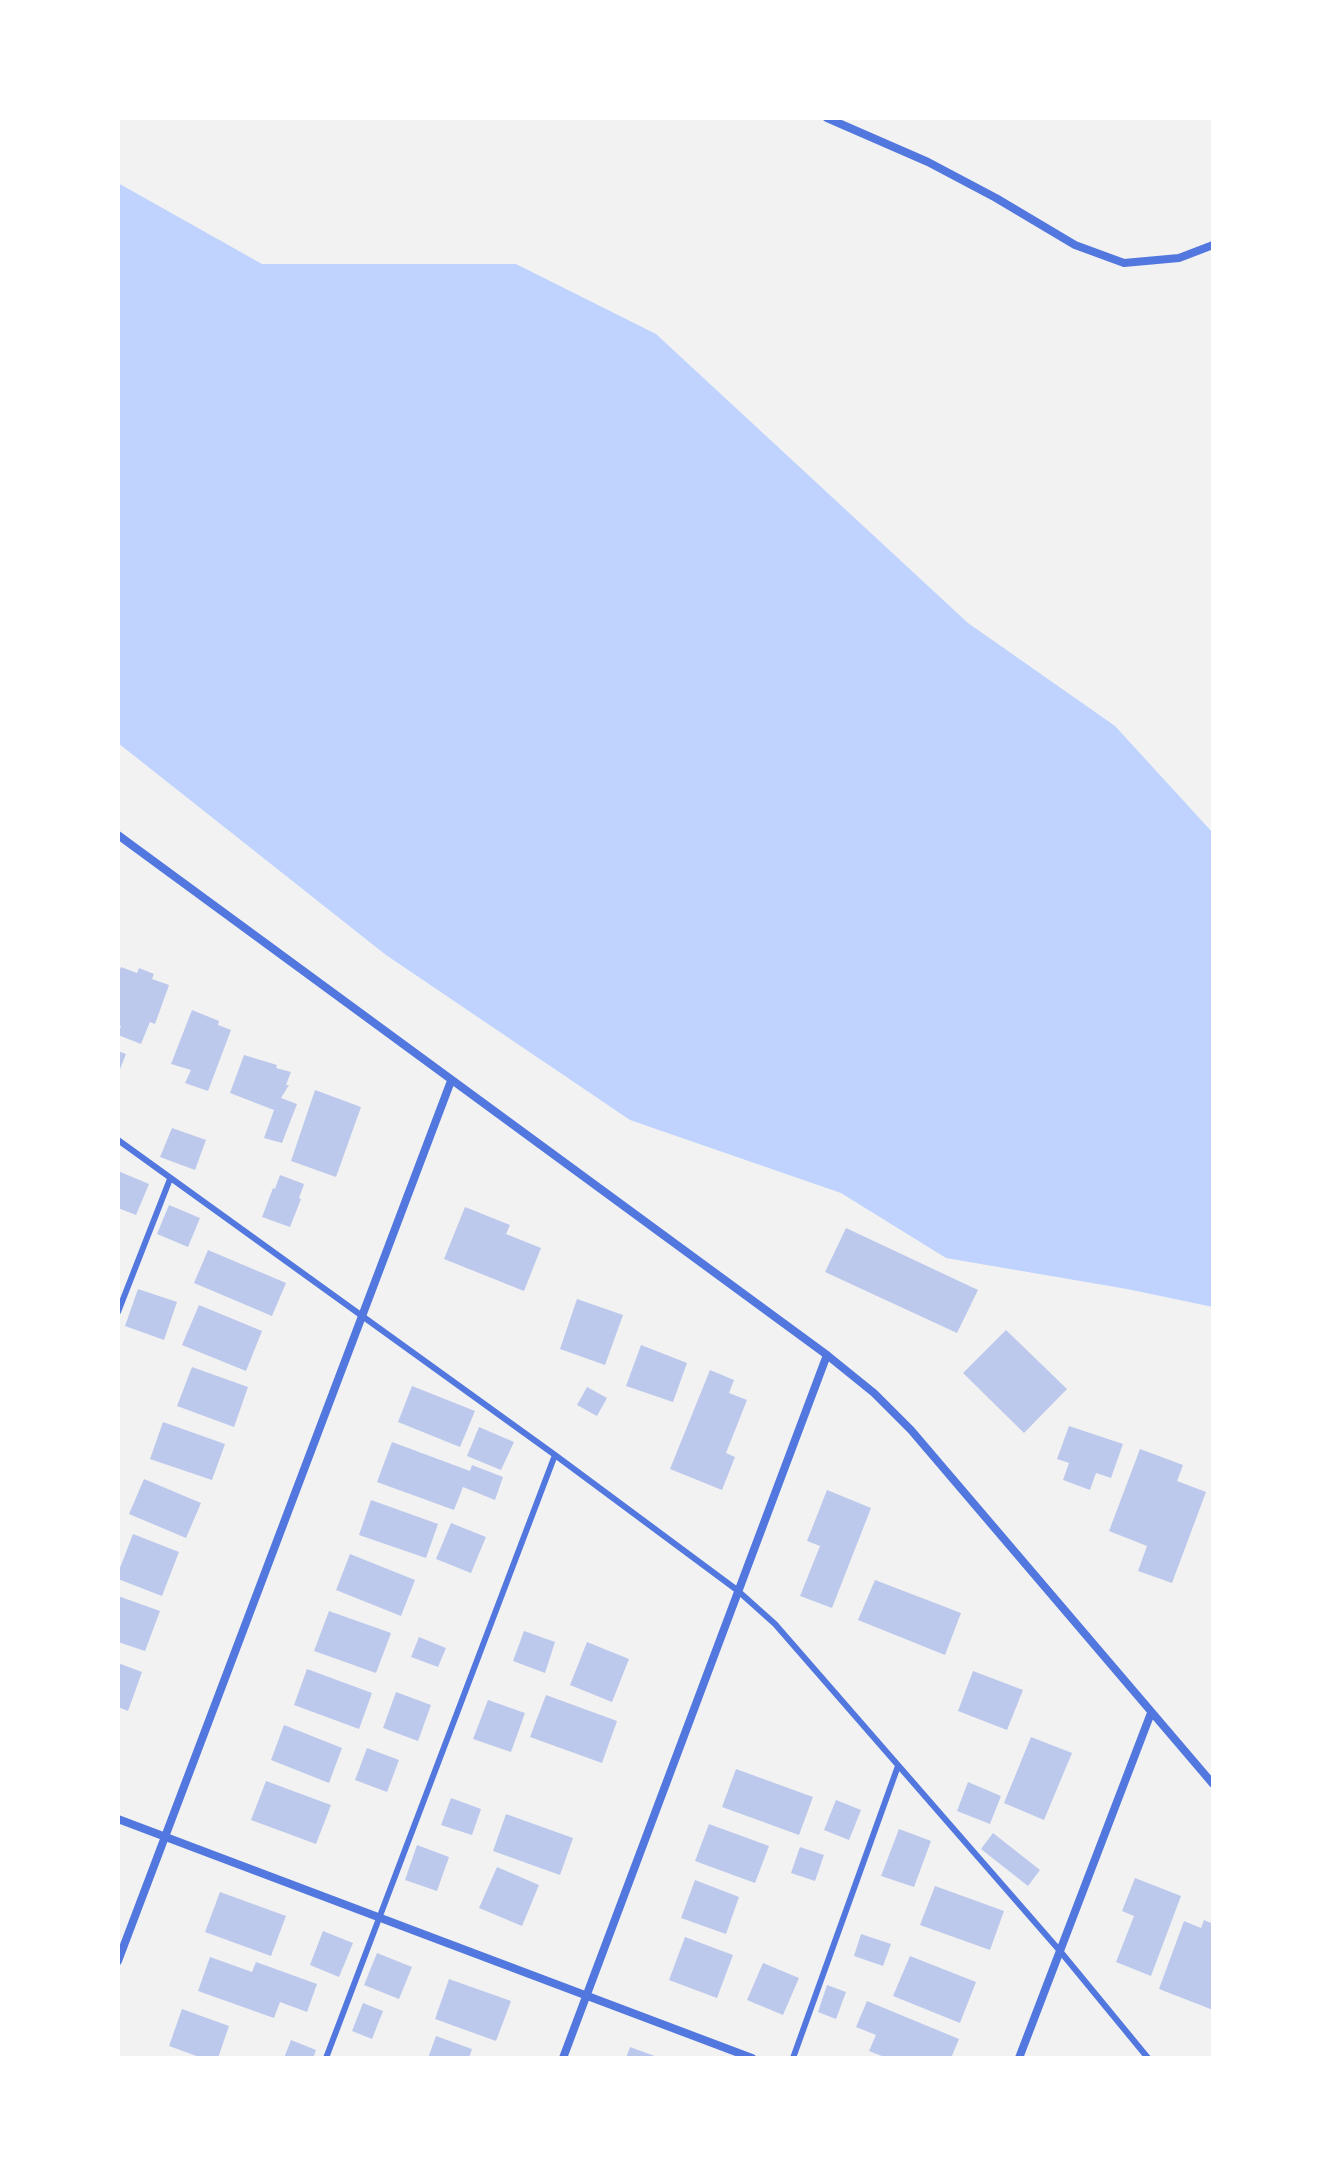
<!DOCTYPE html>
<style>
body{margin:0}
#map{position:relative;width:1331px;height:2176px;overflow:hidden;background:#f2f2f2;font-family:"Source Sans 3",sans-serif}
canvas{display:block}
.frame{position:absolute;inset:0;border:120px solid #fff;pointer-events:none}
</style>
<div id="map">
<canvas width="1331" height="2176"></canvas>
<div class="frame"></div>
</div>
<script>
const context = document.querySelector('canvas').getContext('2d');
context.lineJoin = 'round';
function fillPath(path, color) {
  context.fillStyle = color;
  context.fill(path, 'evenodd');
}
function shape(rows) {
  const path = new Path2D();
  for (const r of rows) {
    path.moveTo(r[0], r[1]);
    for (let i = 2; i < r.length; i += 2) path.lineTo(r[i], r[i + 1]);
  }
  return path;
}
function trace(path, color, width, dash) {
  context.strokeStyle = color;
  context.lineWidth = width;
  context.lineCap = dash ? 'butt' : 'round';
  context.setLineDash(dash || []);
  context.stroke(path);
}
const water = shape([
 [118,183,262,264,516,264,656,334,968,623,1115,726,1213,833,1213,1307,1127,1289,946,1258,841,1193,630,1120,386,955,118,743]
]);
const building = shape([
 [121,967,137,973,139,968,154,974,152,979,169,985,155,1024,150,1022,141,1044,118,1035,121,1026,118,1025,118,974],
 [192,1010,219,1021,218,1025,231,1030,208,1091,185,1083,191,1070,171,1064],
 [118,1051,126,1054,118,1074],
 [244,1055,277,1065,276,1068,291,1072,286,1085,289,1085,281,1098,297,1104,282,1143,264,1138,274,1110,230,1093],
 [315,1090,361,1107,336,1177,291,1161],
 [172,1128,206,1140,195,1170,160,1157],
 [118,1171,149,1184,136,1215,118,1208],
 [280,1175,304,1184,299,1198,301,1199,290,1227,262,1217,273,1188,275,1189],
 [169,1205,200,1218,188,1247,157,1234],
 [465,1207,510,1225,506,1234,541,1248,524,1291,444,1259],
 [846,1228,978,1290,957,1333,825,1272],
 [208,1250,286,1283,272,1316,194,1283],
 [138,1289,177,1302,164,1340,125,1326],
 [577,1299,623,1315,605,1365,560,1349],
 [199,1305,262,1331,246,1371,182,1345],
 [1006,1330,1067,1389,1024,1433,963,1373],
 [641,1345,687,1363,673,1402,626,1386],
 [192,1367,248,1387,234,1427,177,1406],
 [710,1370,734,1380,729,1393,747,1400,726,1453,735,1457,722,1490,670,1469],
 [412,1386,475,1411,460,1447,398,1422],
 [587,1387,607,1398,597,1416,577,1405],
 [163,1422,225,1444,212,1480,150,1459],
 [1069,1426,1123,1444,1111,1478,1096,1473,1090,1490,1063,1480,1069,1463,1057,1459],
 [479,1427,514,1442,501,1470,467,1456],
 [392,1442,470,1471,472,1465,503,1477,495,1500,463,1487,454,1510,377,1482],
 [1140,1449,1183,1465,1177,1481,1206,1492,1172,1583,1138,1571,1147,1546,1109,1531],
 [144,1479,201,1503,186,1538,129,1514],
 [827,1490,871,1508,832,1608,800,1596,820,1546,807,1541],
 [371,1500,438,1524,426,1558,359,1535],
 [451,1523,486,1537,471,1573,436,1559],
 [133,1534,179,1552,162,1596,118,1579,118,1573],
 [350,1554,415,1580,401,1616,336,1590],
 [875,1580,961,1613,945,1655,858,1620],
 [118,1596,160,1611,145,1651,118,1642],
 [329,1611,391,1633,376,1673,314,1651],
 [524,1631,555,1642,545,1673,513,1661],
 [419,1637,446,1648,438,1667,411,1657],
 [587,1642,629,1659,612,1702,570,1685],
 [118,1663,142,1672,128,1711,118,1707],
 [307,1669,372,1693,359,1729,294,1705],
 [973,1671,1023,1690,1007,1730,958,1711],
 [396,1692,431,1705,418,1741,383,1728],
 [546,1695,617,1721,602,1763,530,1737],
 [488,1700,525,1713,511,1752,473,1739],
 [284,1725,342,1748,329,1783,271,1760],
 [1031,1737,1072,1753,1044,1820,1004,1803],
 [367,1748,399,1760,387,1792,355,1780],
 [736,1769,813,1797,799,1835,722,1807],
 [266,1781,331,1805,316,1844,251,1820],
 [968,1782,1001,1796,990,1824,957,1811],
 [451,1798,481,1809,472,1835,441,1825],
 [836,1800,861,1810,849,1840,824,1830],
 [506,1814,573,1838,560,1875,493,1851],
 [709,1824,769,1846,755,1883,695,1861],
 [899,1829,931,1841,914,1887,881,1876],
 [993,1833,1040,1870,1028,1886,981,1849],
 [417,1845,449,1857,437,1891,405,1880],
 [800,1847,824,1855,815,1881,791,1873],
 [497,1867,539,1885,522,1926,479,1908],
 [1135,1878,1181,1896,1151,1976,1116,1962,1134,1916,1122,1911],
 [695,1880,739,1897,726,1934,681,1918],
 [935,1886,1004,1911,990,1950,920,1925],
 [220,1892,286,1916,271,1956,205,1932],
 [1204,1920,1213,1924,1213,2010,1159,1989,1184,1921,1201,1928],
 [323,1931,353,1943,339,1977,310,1965],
 [861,1934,891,1944,883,1966,854,1956],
 [685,1937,733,1955,717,1998,669,1980],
 [377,1953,412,1967,399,1999,364,1985],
 [910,1956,976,1982,960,2023,893,1996],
 [210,1957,252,1972,256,1962,317,1984,307,2012,280,2002,274,2018,198,1991],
 [763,1963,799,1978,783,2015,747,2000],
 [449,1979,511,2001,496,2041,435,2019],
 [827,1985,846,1992,836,2019,818,2012],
 [867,2001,959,2039,951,2058,887,2058,869,2051,876,2035,856,2027],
 [363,2003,383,2011,372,2039,352,2031],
 [182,2009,229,2026,218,2058,202,2058,169,2046],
 [436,2036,472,2049,469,2058,428,2058],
 [291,2040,316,2050,313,2058,284,2058],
 [630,2047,660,2058,626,2058]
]);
const service = shape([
 [118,1140,555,1455,737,1590,775,1624,1060,1951,1148,2058],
 [118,1312,170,1179],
 [326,2058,555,1455],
 [793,2058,898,1766]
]);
const minor = shape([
 [827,118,928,162,996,198,1075,245,1124,263,1179,258,1213,245],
 [118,835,827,1355,874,1393,911,1430,1213,1784],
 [118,1819,752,2058],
 [118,1961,451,1081],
 [563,2058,827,1355],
 [1019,2058,1151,1713]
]);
fillPath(water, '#bfd3fe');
fillPath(building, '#bdc9ec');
trace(service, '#5277de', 6);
trace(minor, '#5277de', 8);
</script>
